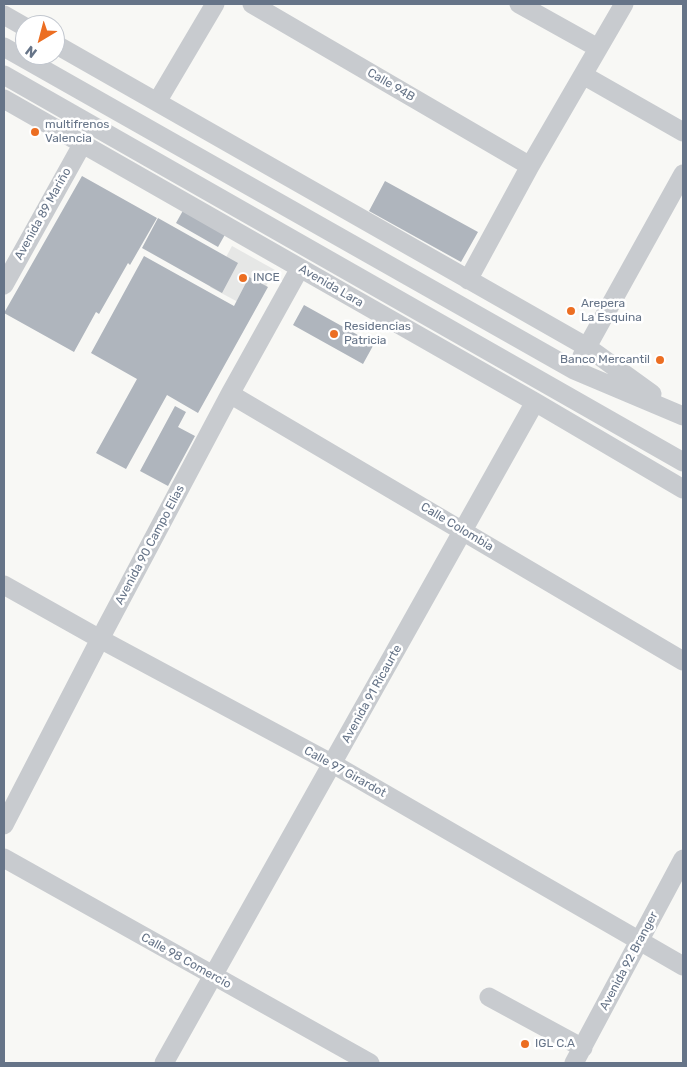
<!DOCTYPE html>
<meta charset="utf-8">
<style>
body{margin:0}
#map{position:relative;width:687px;height:1067px;overflow:hidden;background:#f8f8f5;font-family:Rubik,sans-serif}
canvas{display:block}
.frame{position:absolute;inset:0;border:5px solid #667488;pointer-events:none}
.north{position:absolute;left:15px;top:15px;width:50px;height:50px;box-sizing:border-box;background:#fff;border:1px solid #c2c7cf;border-radius:50%;rotate:217deg;font-size:14px;font-weight:700;line-height:20px;text-align:center;color:#667488}
.north::after{content:'';display:block;margin:auto;width:18px;height:22px;background:#ec6e22;clip-path:polygon(50% 0,100% 100%,50% 72%,0 100%)}
</style>
<div id="map">
<canvas width="687" height="1067"></canvas>
<div class="frame"></div>
<div class="north">N</div>
</div>
<script>
const context = document.querySelector('canvas').getContext('2d');
context.lineJoin = 'round';
function fillPath(path, color) {
  context.fillStyle = color;
  context.fill(path, 'evenodd');
}
function shape(rows) {
  const path = new Path2D();
  for (const r of rows) {
    path.moveTo(r[0], r[1]);
    for (let i = 2; i < r.length; i += 2) path.lineTo(r[i], r[i + 1]);
  }
  return path;
}
function trace(path, color, width, dash) {
  context.strokeStyle = color;
  context.lineWidth = width;
  context.lineCap = dash ? 'butt' : 'round';
  context.setLineDash(dash || []);
  context.stroke(path);
}
function write(font, color, halo, rows, align = 'center') {
  context.font = font + ' Rubik,sans-serif';
  context.lineWidth = 5;
  context.setLineDash([]);
  context.textBaseline = 'middle';
  context.strokeStyle = halo;
  context.fillStyle = color;
  for (const [text, x, y, turn = 0] of rows) {
    context.save();
    context.translate(x, y);
    context.rotate((+turn || 0) * Math.PI / 180);
    context.textAlign = isNaN(turn) ? turn : align;
    if (halo) context.strokeText(text, 0, 0);
    context.fillText(text, 0, 0);
    context.restore();
  }
}
const built = shape([
 [232,246,275,270,253,310,210,287]
]);
const building = shape([
 [82,176,157,218,130,265,128,263,99,314,96,312,74,352,4,313],
 [385,181,478,232,461,262,369,211],
 [185,207,227,231,218,247,176,223],
 [158,218,238,263,222,293,142,248],
 [144,256,234,306,249,277,268,287,198,413,167,395,126,469,96,453,137,379,91,353],
 [304,305,374,344,363,364,293,325],
 [175,406,186,412,178,427,195,436,168,486,140,471]
]);
const minor = shape([
 [252,4,530,166],
 [519,4,598,48],
 [4,15,25,27],
 [55,44,587,347,652,394],
 [4,47,574,370,683,416],
 [4,75,683,462],
 [583,75,683,132],
 [4,99,535,402,683,489],
 [157,102,215,4],
 [468,280,530,166,624,4],
 [4,285,83,143],
 [582,356,683,174],
 [230,394,683,661],
 [4,585,100,639,333,764,683,966],
 [4,825,100,639,230,394,300,268],
 [4,858,370,1063],
 [489,997,583,1048],
 [164,1063,535,402],
 [574,1063,683,859]
]);
const markers = [
 [35,132,5,"#ec6e22"],
 [243,278,5,"#ec6e22"],
 [571,311,5,"#ec6e22"],
 [334,334,5,"#ec6e22"],
 [660,360,5,"#ec6e22"],
 [525,1044,5,"#ec6e22"]
];
const streetNames = [
 ["Calle 94B",391,85,30],
 ["Avenida 89 Mariño",43,214,-61],
 ["Avenida Lara",331,286,30],
 ["Calle Colombia",457,527,31],
 ["Avenida 90 Campo Elias",150,545,-62],
 ["Avenida 91 Ricaurte",372,694,-61],
 ["Calle 97 Girardot",345,772,29],
 ["Calle 98 Comercio",186,961,29],
 ["Avenida 92 Branger",629,961,-62]
];
const poiNames = [
 ["multifrenos",45,125],
 ["Valencia",45,139],
 ["INCE",253,278],
 ["Arepera",581,304],
 ["La Esquina",581,318],
 ["Residencias",344,327],
 ["Patricia",344,341],
 ["Banco Mercantil",650,360,"right"],
 ["IGL C.A",535,1044]
];
fillPath(built, '#e6e7e6');
fillPath(building, '#afb5bd');
trace(minor, '#c8cbcf', 19);
for (const [x, y, r, color] of markers) {
  const dot = new Path2D();
  dot.arc(x, y, r, 0, 2 * Math.PI);
  context.fillStyle = color;
  context.fill(dot);
  trace(dot, '#fff', 2);
}
write('12px', '#667488', '#fff', streetNames);
write('12px', '#667488', '#fff', poiNames, 'left');
</script>
